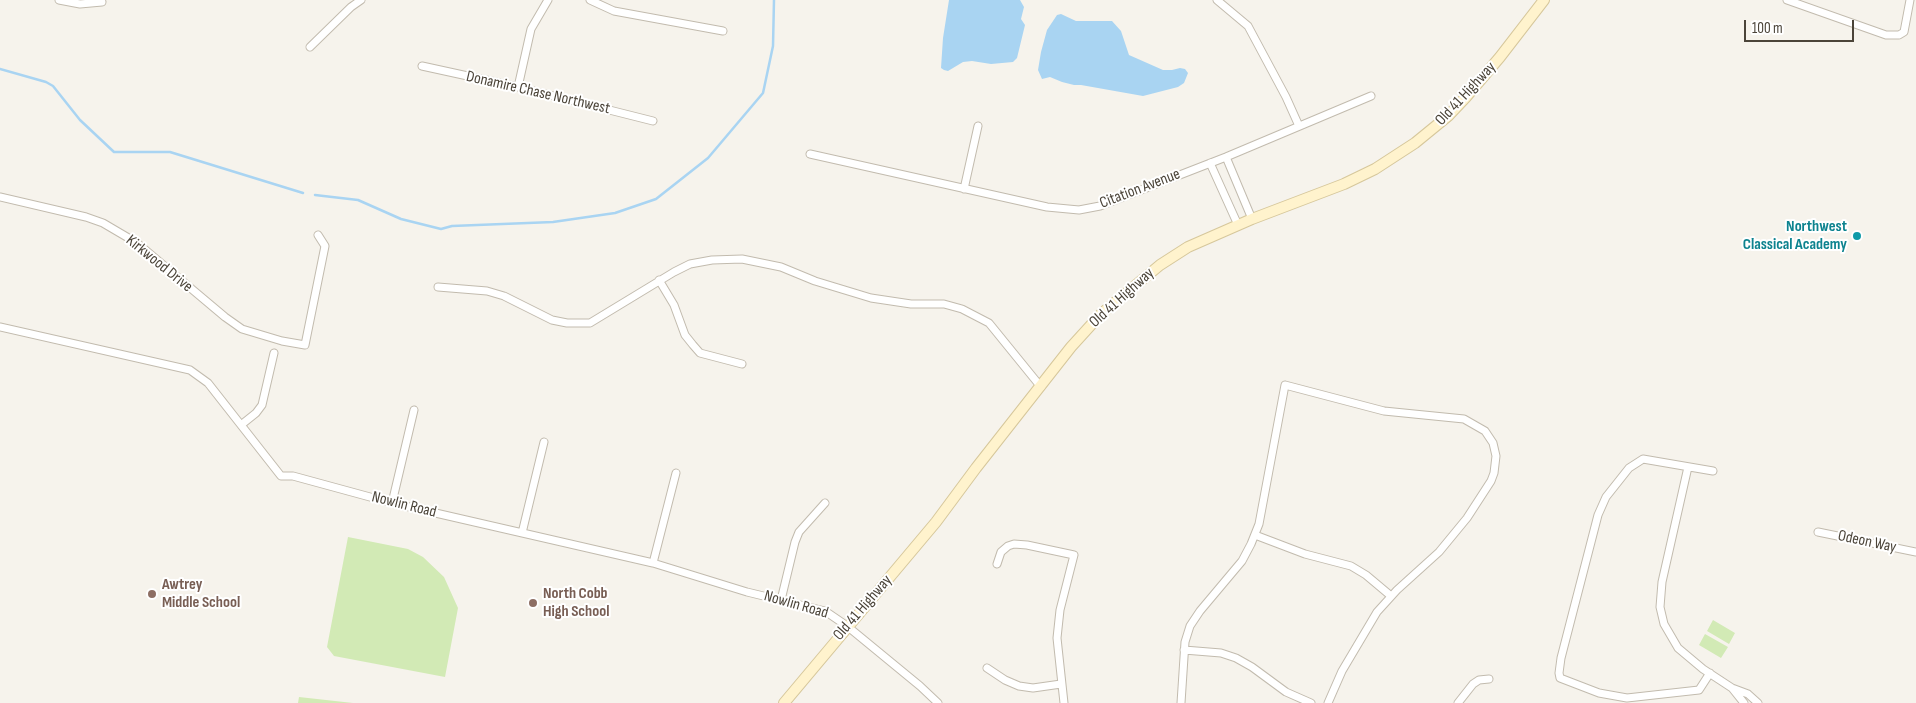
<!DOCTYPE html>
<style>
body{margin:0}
#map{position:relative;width:1916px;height:703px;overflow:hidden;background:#f6f3ec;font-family:"Sofia Sans Condensed",sans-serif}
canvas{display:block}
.scale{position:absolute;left:1744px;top:20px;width:110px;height:22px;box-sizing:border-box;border:2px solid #4b4439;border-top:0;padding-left:6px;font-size:15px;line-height:18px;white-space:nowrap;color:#4b4439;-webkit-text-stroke:4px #fff;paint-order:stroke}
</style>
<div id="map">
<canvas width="1916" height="703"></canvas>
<div class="scale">100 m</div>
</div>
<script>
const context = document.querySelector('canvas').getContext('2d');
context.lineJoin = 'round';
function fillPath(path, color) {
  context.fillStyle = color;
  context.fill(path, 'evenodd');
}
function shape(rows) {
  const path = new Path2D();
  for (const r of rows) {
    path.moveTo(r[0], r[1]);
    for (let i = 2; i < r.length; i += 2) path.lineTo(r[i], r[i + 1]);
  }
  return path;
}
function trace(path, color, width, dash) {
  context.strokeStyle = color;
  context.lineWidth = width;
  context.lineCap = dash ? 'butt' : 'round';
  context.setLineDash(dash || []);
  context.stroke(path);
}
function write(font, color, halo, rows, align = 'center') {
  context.font = font + ' "Sofia Sans Condensed",sans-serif';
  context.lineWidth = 4;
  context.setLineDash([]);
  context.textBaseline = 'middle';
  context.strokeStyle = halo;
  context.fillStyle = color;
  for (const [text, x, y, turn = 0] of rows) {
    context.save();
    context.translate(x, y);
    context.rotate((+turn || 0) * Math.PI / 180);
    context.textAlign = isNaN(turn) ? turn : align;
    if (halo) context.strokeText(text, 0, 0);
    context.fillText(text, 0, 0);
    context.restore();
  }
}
const green = shape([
 [348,537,408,549,423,557,444,577,458,608,445,677,334,656,327,647],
 [1713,620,1735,633,1729,644,1707,631],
 [1705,634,1728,647,1721,658,1699,645],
 [299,697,353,703,298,703]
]);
const water = shape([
 [949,0,1020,0,1024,7,1021,19,1025,25,1017,58,1013,62,991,64,972,61,963,62,948,71,944,70,941,68,943,38],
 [1061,14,1076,21,1112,21,1121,31,1129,55,1163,70,1172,70,1180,68,1185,69,1188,73,1184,83,1178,87,1143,96,1081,85,1074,85,1062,82,1050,77,1042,79,1038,70,1041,52,1047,30,1057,15]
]);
const stream = shape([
 [0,69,46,82,53,86,80,120,114,152,170,152,303,193],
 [315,195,358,200,401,219,441,229,452,226,553,222,615,213,656,199,708,158,763,93,773,46,774,0]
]);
const minor = shape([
 [59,0,80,4,102,2],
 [590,0,614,11,723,31],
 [1217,0,1248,26,1286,97,1299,126],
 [1787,0,1886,35,1899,35,1904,32,1910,0],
 [310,47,351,7,361,0],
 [422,66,518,87,653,121],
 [518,87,531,29,548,0],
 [810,154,1047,207,1079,210,1100,206,1226,157,1371,96],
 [1226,157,1252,219],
 [1210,163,1238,225],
 [964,189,978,126],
 [0,197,86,217,103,223,137,243,225,317,242,329,282,341,305,345,325,246,318,235],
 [659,280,674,305,685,335,693,345,700,353,742,364],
 [438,287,487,291,504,296,552,320,567,323,590,323,674,272,690,264,712,260,742,259,781,267,815,281,871,298,911,304,944,304,962,309,989,323,1041,387],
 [0,327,190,370,208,383,281,476,293,476,392,503,653,563,747,592,825,611,847,626,920,686,938,703],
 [241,425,256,413,262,405,274,353],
 [1688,467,1662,582,1660,607,1664,624,1678,648,1703,669,1732,688,1748,694,1758,703],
 [392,503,414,410],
 [1818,532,1916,552],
 [522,533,544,442],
 [1255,535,1305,554,1351,566,1366,575,1391,596],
 [653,563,676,473],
 [997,564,1001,552,1008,546,1014,544,1027,545,1074,555,1060,610,1057,638,1064,703],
 [781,600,795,542,799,532,825,503],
 [1184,650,1221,653,1236,658,1252,667,1286,692,1311,703],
 [987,668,1005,680,1019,686,1033,688,1061,684],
 [1710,673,1699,690,1627,698,1599,693,1560,678,1559,673,1561,658,1598,515,1606,497,1629,468,1643,459,1713,471],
 [1732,688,1744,703],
 [1181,703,1185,642,1190,626,1200,611,1242,561,1251,544,1259,524,1285,385,1384,411,1464,419,1485,431,1493,443,1496,456,1494,473,1491,481,1467,518,1439,552,1397,590,1377,612,1342,671,1328,703],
 [1458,703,1473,684,1479,680,1489,679]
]);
const secondary = shape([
 [784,703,936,522,976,468,1071,347,1101,314,1160,265,1188,247,1252,219,1344,184,1375,169,1415,143,1448,116,1466,97,1500,57,1544,0]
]);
const markers = [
 [1857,236,5,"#0f9aa8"],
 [152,594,5,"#8d6e63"],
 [533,603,5,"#8d6e63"]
];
const streetNames = [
 ["Donamire Chase Northwest",538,93,13],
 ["Old 41 Highway",1466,94,-47],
 ["Citation Avenue",1140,189,-21],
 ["Kirkwood Drive",159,264,39],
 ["Old 41 Highway",1122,298,-42],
 ["Nowlin Road",404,505,14],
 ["Odeon Way",1867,542,12],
 ["Nowlin Road",796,605,16],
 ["Old 41 Highway",863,608,-49]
];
const cultureNames = [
 ["Northwest",1847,227],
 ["Classical Academy",1847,245]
];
const educationNames = [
 ["Awtrey",162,585],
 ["Middle School",162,603],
 ["North Cobb",543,594],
 ["High School",543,612]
];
fillPath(green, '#d2eab5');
fillPath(water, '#a9d4f2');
trace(stream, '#a9d4f2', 2.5);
trace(minor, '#c2bbae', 9);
trace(secondary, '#d6c79b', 12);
trace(minor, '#fff', 7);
trace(secondary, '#fff3cd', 10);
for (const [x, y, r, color] of markers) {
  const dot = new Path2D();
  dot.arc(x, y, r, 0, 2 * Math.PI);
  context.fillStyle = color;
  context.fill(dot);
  trace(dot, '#fff', 2);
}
write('16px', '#4b4439', '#fff', streetNames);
write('bold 16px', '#0d838f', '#fff', cultureNames, 'right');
write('bold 16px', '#785e54', '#fff', educationNames, 'left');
</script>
